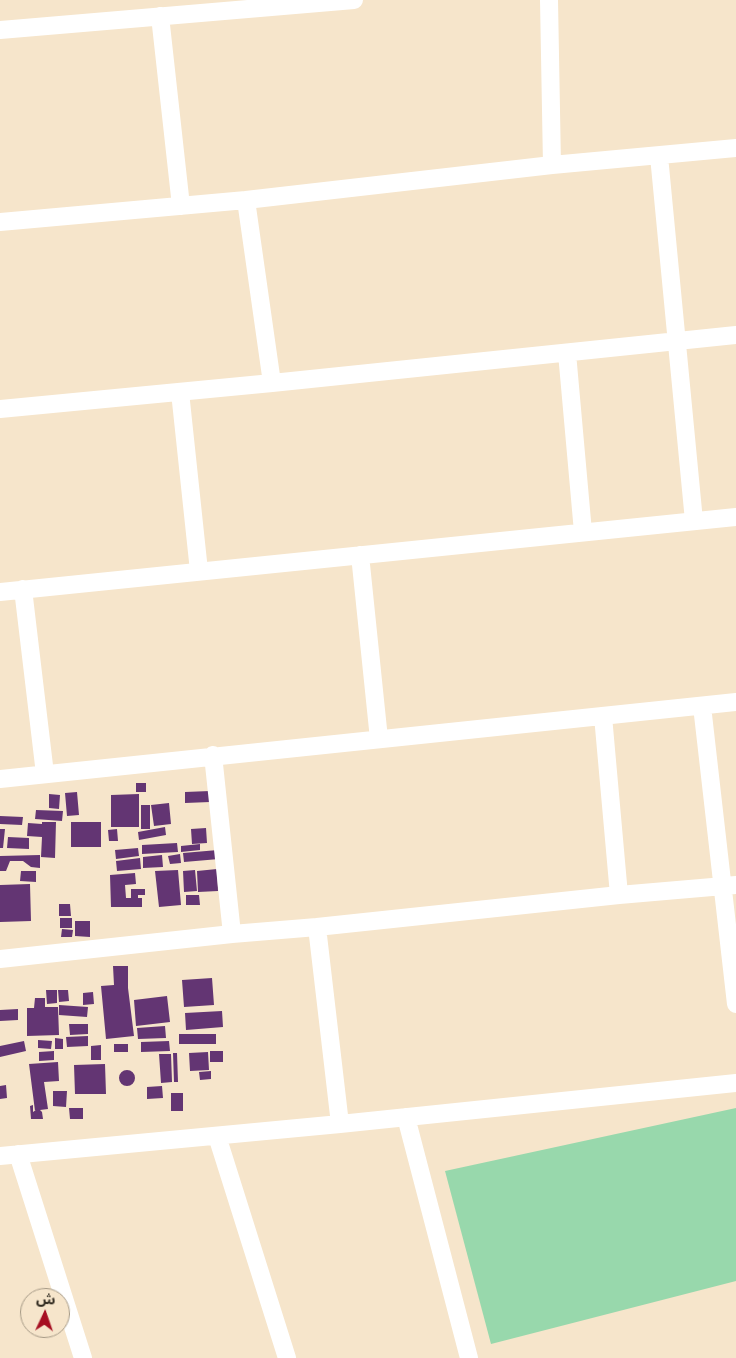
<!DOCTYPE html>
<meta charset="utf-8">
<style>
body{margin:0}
#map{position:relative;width:736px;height:1358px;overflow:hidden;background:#f6e5cb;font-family:"Golos Text","Noto Sans Arabic",sans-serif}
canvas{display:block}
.north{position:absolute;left:20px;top:1288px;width:50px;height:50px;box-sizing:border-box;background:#f6e5cb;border:1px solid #a69a86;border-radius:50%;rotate:3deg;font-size:14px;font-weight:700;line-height:20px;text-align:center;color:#2f291f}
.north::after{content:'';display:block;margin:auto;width:18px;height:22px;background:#a60e21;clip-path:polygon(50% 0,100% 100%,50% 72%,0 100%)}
</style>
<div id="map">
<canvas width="736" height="1358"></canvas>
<div class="north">ش</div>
</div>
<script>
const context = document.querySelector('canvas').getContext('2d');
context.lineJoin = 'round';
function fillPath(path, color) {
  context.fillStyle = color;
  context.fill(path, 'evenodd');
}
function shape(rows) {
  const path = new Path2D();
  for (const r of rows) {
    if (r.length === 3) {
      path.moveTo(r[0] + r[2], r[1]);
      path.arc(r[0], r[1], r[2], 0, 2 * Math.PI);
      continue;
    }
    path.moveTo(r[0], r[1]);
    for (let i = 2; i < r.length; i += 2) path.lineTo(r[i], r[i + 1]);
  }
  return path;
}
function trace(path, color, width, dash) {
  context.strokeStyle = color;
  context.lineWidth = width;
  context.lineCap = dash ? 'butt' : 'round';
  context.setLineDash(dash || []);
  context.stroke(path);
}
const green = shape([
 [736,1108,736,1281,491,1344,445,1171]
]);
const building = shape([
 [136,783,146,783,146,792,136,792],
 [210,791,210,802,185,803,185,792],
 [77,792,79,815,67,816,65,793],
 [49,794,60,795,59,809,49,808],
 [139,794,139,827,111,827,111,795],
 [169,803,171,824,154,826,151,805],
 [141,805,150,805,150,829,141,829],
 [36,810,63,811,62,821,35,819],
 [0,816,23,817,22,825,0,824],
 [42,822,56,822,55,858,41,857,42,837,27,836,28,823,42,824],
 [71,822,101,822,101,847,71,847],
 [165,827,166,835,139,840,138,832],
 [206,828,207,843,192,844,191,829],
 [0,829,5,829,3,848,0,848],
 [117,829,118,841,109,841,108,830],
 [8,837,29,838,29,849,7,848],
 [177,843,178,852,142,854,142,845],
 [200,844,200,850,181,852,181,846],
 [138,848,139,856,116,859,115,850],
 [218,850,219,859,184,862,183,853],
 [180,854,181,863,170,864,168,856],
 [40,855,40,868,31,867,23,861,10,861,6,871,0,871,0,856],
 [162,855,163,867,143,868,143,857],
 [140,858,141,869,117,871,116,861],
 [217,869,218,891,198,892,197,871],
 [178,870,181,905,159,907,155,871],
 [195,870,197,891,184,892,183,871],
 [21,871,36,871,36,882,20,881],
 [135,873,136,884,125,885,126,898,131,898,131,889,145,889,145,895,138,895,138,898,142,898,142,907,111,907,110,875],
 [30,884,31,921,0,922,0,885],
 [186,895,199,895,200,905,186,905],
 [59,904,70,904,71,916,59,916],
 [60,918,72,918,72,928,60,928],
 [75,921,90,921,90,937,75,936],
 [62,929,73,930,72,937,61,937],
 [113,966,128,966,128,988,134,1036,106,1039,101,986,114,985],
 [212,978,214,1005,184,1007,182,980],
 [46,990,57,990,57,1003,47,1004],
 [58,990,68,990,69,1001,59,1002],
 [93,992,94,1004,83,1005,83,993],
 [167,996,170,1022,136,1026,134,1000],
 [35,998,45,998,45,1007,58,1007,59,1035,27,1036,27,1008,34,1008],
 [59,1005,88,1007,87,1017,59,1015],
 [18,1009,18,1020,0,1021,0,1010],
 [222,1011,223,1027,186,1030,185,1013],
 [69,1024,88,1024,88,1034,70,1035],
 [165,1026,166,1038,138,1039,137,1028],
 [179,1034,216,1034,216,1044,179,1044],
 [88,1036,88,1046,67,1047,66,1037],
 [55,1038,63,1039,63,1049,55,1049],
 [38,1040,52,1041,51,1049,38,1048],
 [24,1041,26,1051,0,1057,0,1046],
 [169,1041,170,1051,141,1052,141,1042],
 [114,1044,128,1044,128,1052,114,1052],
 [101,1045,101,1060,91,1060,91,1046],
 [54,1051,54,1060,39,1061,39,1052],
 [210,1051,223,1051,223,1062,210,1062],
 [208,1052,209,1070,190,1071,189,1053],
 [173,1053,177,1053,178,1082,174,1082],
 [159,1054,171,1054,172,1082,161,1083],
 [58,1062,59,1081,44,1082,48,1109,40,1110,42,1112,43,1119,31,1119,30,1106,33,1105,33,1112,36,1110,35,1111,29,1064],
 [105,1064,106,1094,75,1094,74,1065],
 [127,1078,8],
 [211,1071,211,1079,200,1080,199,1072],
 [6,1085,7,1098,0,1099,0,1086],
 [162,1086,163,1098,147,1099,147,1087],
 [53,1091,67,1091,66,1107,53,1106],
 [171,1093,183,1093,183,1111,171,1111],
 [69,1108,83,1108,83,1119,70,1119]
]);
const street = shape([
 [549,0,552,165],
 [160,16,181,206],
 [0,30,354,0],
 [659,156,694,521],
 [246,200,272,383],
 [0,222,246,200,552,165,736,148],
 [567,353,583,532],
 [180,392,199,571],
 [0,409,272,383,736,335],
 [360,555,379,739],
 [23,589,45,774],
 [0,592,736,517],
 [702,706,736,1004],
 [603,716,619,895],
 [213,755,232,934],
 [0,779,736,702],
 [317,927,340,1124],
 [0,959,232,934,317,927,619,895,736,885],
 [406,1117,469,1358],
 [217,1136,287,1358],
 [18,1154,83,1358],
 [0,1156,340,1124,736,1083]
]);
fillPath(green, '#98d8ac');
fillPath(building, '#633573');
trace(street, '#fff', 18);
</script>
